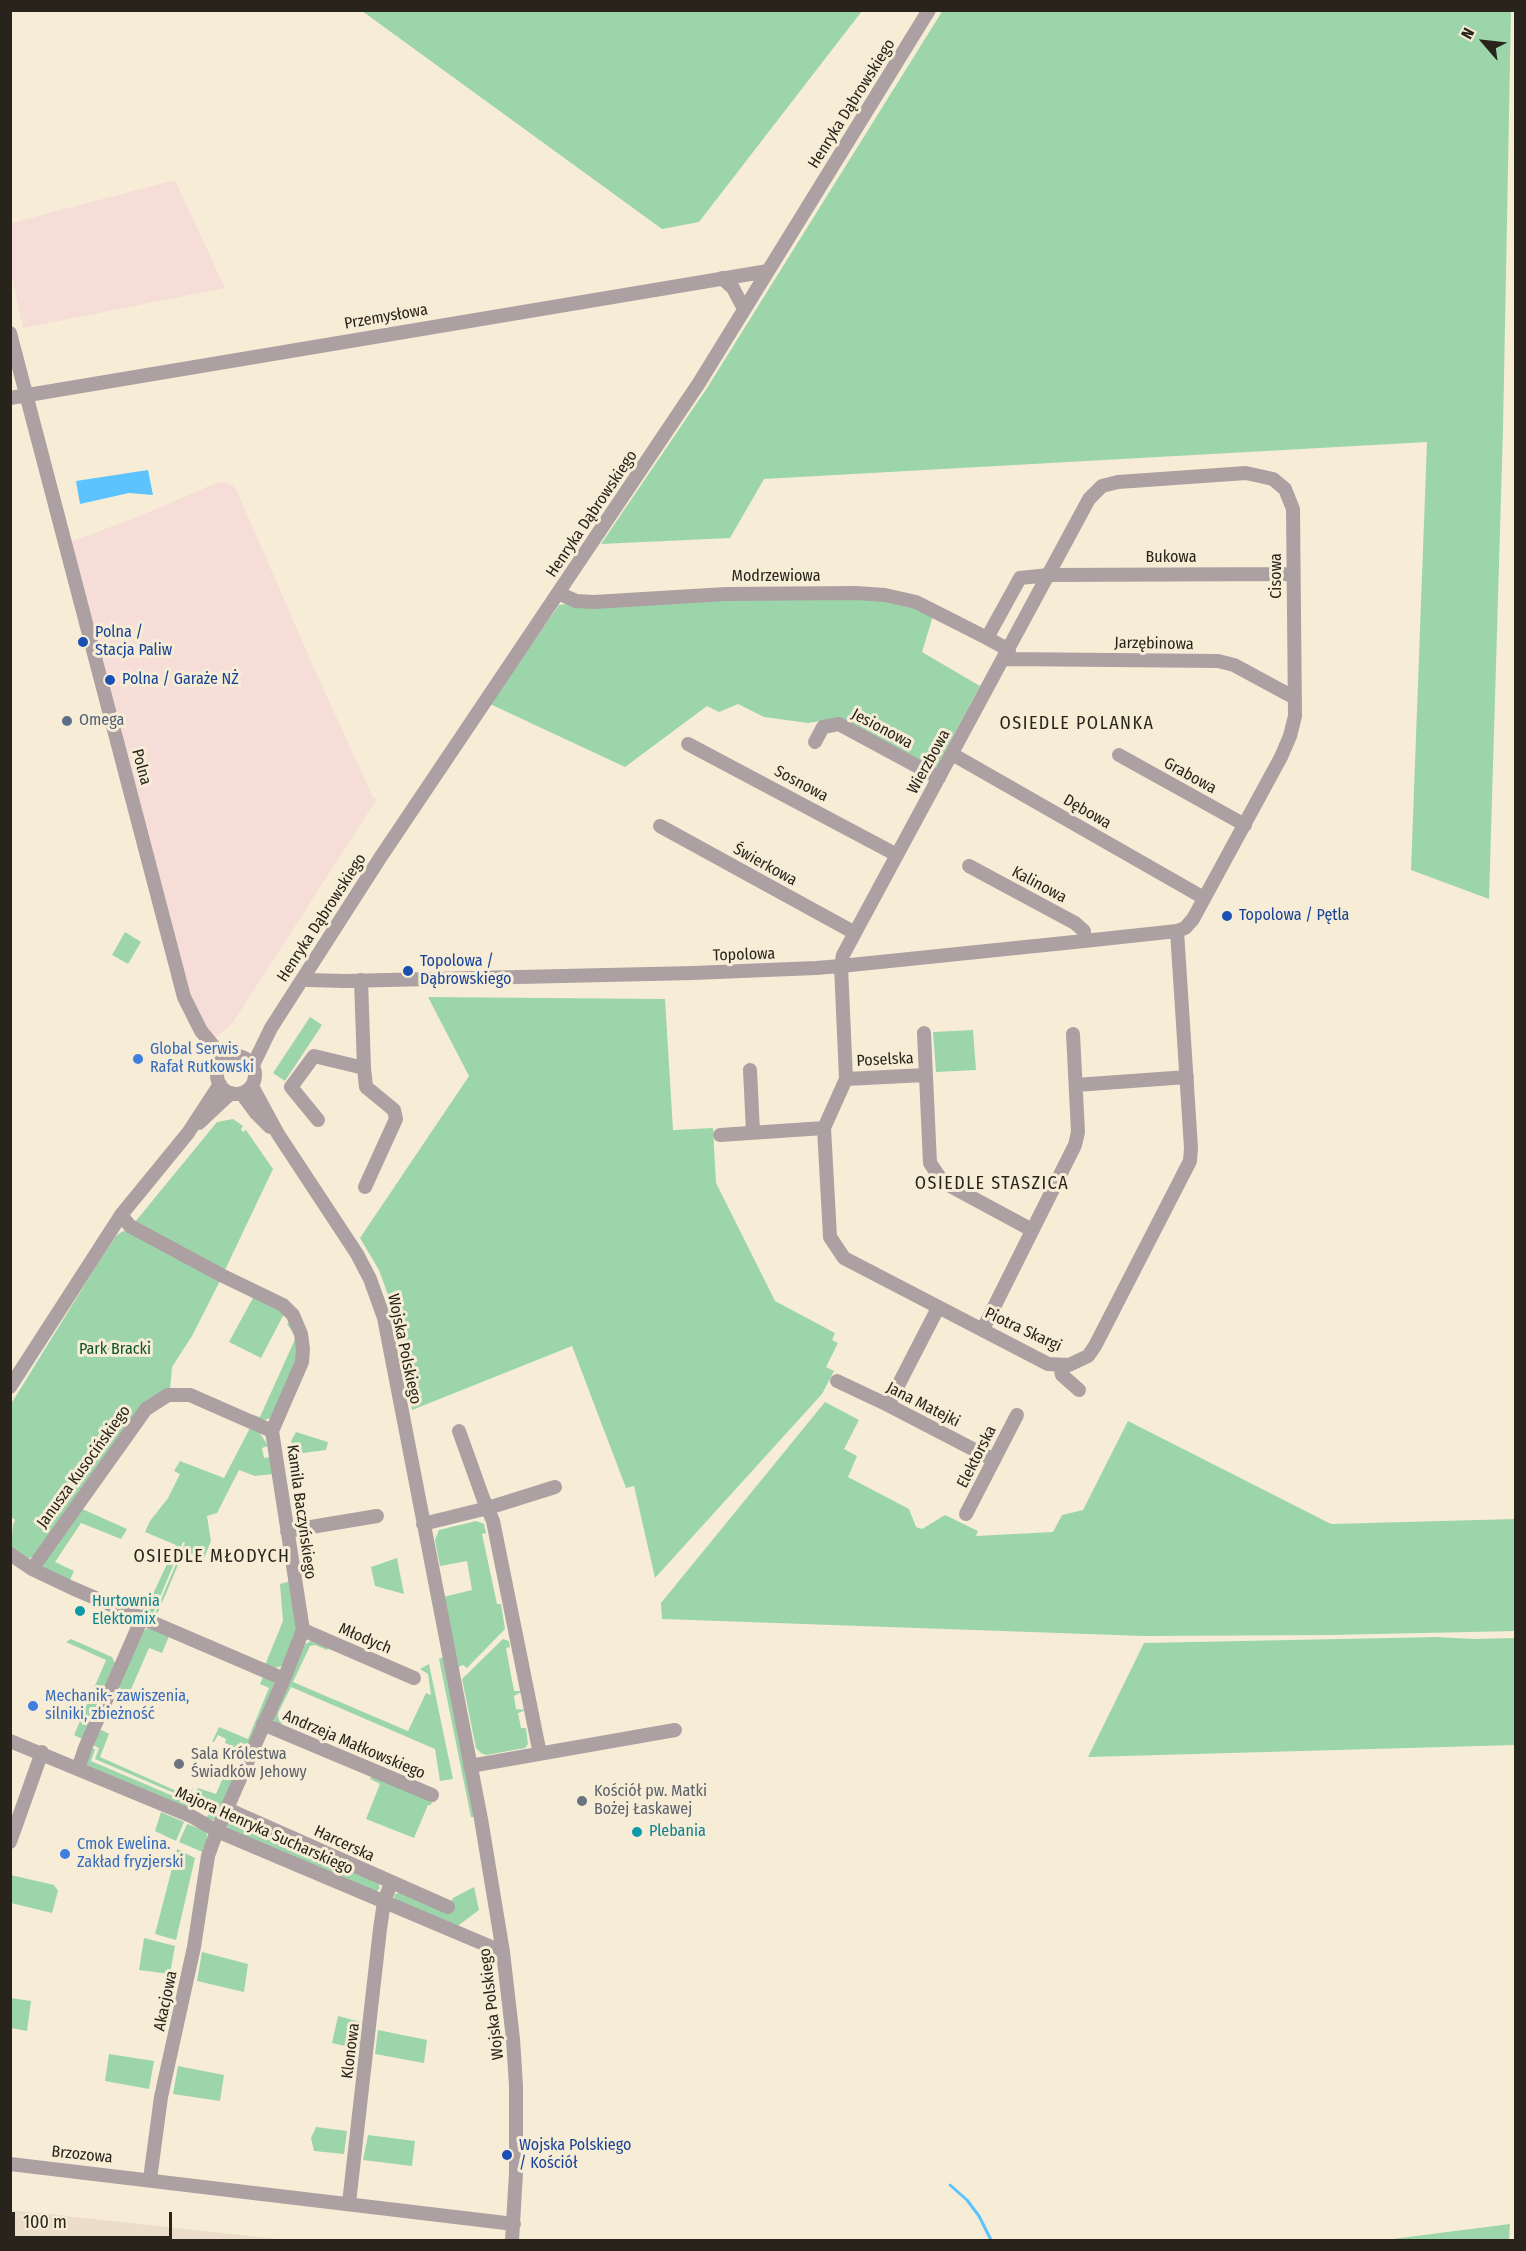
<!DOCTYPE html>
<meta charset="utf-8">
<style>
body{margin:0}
#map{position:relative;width:1526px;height:2251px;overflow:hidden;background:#f7edd6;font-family:"Fira Sans Condensed",sans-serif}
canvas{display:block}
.frame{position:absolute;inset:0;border:12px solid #28241b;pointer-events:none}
.north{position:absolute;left:1454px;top:12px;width:60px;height:60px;-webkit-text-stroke:4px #f7edd6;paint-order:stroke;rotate:298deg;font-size:16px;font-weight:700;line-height:24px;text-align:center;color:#28241b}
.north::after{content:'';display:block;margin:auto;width:21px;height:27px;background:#28241b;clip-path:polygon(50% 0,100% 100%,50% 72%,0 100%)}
.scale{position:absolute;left:12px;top:2212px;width:160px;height:27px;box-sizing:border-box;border:3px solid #28241b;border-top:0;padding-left:8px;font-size:18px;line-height:21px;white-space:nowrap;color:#28241b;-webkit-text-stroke:4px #f7edd6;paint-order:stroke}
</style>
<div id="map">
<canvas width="1526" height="2251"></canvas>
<div class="frame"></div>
<div class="north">N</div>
<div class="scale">100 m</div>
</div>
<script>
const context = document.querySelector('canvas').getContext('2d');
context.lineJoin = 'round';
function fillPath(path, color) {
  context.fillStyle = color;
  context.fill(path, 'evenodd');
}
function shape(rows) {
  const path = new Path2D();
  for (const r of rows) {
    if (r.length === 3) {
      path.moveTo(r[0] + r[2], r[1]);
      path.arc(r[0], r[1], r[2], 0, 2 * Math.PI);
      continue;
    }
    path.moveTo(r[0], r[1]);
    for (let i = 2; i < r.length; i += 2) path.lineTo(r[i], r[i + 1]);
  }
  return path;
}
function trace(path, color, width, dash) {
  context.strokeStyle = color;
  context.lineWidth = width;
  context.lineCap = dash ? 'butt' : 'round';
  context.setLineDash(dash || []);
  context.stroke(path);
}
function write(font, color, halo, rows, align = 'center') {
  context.font = font + ' "Fira Sans Condensed",sans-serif';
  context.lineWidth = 6;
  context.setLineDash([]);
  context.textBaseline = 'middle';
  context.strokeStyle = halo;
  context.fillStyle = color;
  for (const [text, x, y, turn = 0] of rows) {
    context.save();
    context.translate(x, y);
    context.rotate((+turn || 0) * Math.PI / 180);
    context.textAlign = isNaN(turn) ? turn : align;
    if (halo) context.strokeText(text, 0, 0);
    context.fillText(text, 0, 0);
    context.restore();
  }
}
const industrial = shape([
 [175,180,225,288,23,328,11,274,11,223],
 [224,482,233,486,237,491,313,666,373,797,377,799,232,1024,216,1037,201,1031,194,1021,65,544,137,517,216,483]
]);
const education = shape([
 [11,2210,287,2240,11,2240]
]);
const green = shape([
 [943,10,1511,11,1503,430,1489,899,1411,870,1427,442,764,479,730,538,601,544,707,388],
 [362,11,862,11,699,222,662,229],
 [730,597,855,598,896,601,933,616,922,652,980,686,935,770,841,718,808,723,764,717,738,704,719,712,707,706,625,767,490,704,559,605,567,604,574,607],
 [125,932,141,942,128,964,112,955],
 [428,997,665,999,673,1130,713,1128,716,1183,775,1301,835,1333,832,1340,838,1343,826,1367,834,1371,822,1394,655,1578,634,1486,626,1488,572,1346,412,1410,389,1298,379,1270,360,1238,469,1076],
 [310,1017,322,1025,285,1081,273,1073],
 [973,1030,976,1070,936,1072,933,1032],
 [233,1119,243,1126,241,1129,243,1132,246,1130,273,1169,224,1272,135,1222,217,1122],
 [123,1231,129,1232,220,1281,192,1336,172,1367,170,1390,35,1556,26,1559,11,1548,13,1525,15,1520,11,1517,11,1404,95,1268,116,1236],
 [254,1296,285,1312,261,1358,229,1342],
 [291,1321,297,1337,297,1357,271,1418,261,1421,251,1420,253,1415,260,1417,296,1337,287,1324],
 [825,1402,859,1420,844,1449,857,1456,848,1477,909,1509,916,1527,922,1529,945,1515,978,1531,976,1536,1053,1532,1062,1515,1083,1510,1128,1421,1331,1524,1515,1519,1515,1631,1333,1635,1144,1636,662,1619,661,1603],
 [250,1428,259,1432,267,1444,268,1446,262,1448,264,1458,270,1457,273,1474,255,1476,239,1470,217,1513,207,1516,211,1541,204,1558,184,1551,156,1617,154,1616,185,1543,183,1542,152,1616,141,1611,148,1594,152,1596,176,1545,145,1532,150,1521,168,1498,180,1474,174,1471,180,1461,224,1478],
 [296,1432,328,1442,326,1450,295,1454,291,1441],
 [80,1508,127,1529,121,1539,81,1523,55,1562,74,1571,70,1580,43,1568,42,1563],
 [476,1521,484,1524,486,1533,482,1534,497,1604,501,1604,505,1629,467,1668,463,1665,458,1667,443,1597,472,1590,467,1561,440,1566,435,1540,439,1530],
 [397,1558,404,1594,375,1586,371,1567],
 [291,1581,298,1628,283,1666,273,1668,265,1665,283,1621,280,1584],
 [148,1628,170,1634,162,1653,149,1648,129,1694,118,1687,142,1632],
 [1437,1637,1473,1639,1515,1638,1515,1745,1088,1757,1144,1643],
 [71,1639,112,1657,116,1665,84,1740,74,1735,106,1660,66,1642],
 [503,1639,509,1641,510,1647,506,1648,514,1691,523,1691,514,1696,516,1709,526,1710,518,1713,521,1728,526,1728,528,1744,525,1748,486,1755,481,1753,476,1748,462,1679],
 [313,1640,329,1646,327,1650,315,1645,310,1646,293,1682,408,1731,426,1693,431,1695,428,1674,420,1669,429,1664,453,1779,440,1781,435,1749,291,1687,278,1713,278,1718,282,1722,280,1727,277,1725,273,1719,305,1644],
 [443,1657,474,1817,471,1817,439,1659],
 [264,1675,273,1680,275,1685,246,1751,235,1752,230,1745,225,1743,226,1739,218,1735,214,1742,212,1742,219,1727,248,1739,269,1688,260,1684],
 [102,1730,109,1734,100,1757,188,1796,194,1786,188,1799,95,1759,99,1748,93,1745,99,1731],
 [92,1748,95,1749,91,1761,192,1804,189,1811,86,1768,85,1762],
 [231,1759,238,1767,215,1820,206,1819,213,1804,211,1802,204,1799,202,1803,192,1799,198,1788,216,1794],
 [372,1776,432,1801,431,1805,428,1805,414,1838,366,1819,380,1784,370,1779],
 [161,1812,184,1822,176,1841,155,1831],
 [232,1819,377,1880,380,1888,376,1892,228,1829,226,1825,228,1821],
 [187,1824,203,1830,207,1834,208,1842,205,1853,179,1842],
 [177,1849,195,1858,176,1940,155,1934],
 [11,1875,54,1885,58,1891,52,1913,11,1903],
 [474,1887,479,1910,459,1925,458,1928,394,1899,395,1894,402,1892,447,1911,453,1898],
 [144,1938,175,1946,170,1974,139,1970],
 [202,1952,248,1964,244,1992,197,1981],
 [11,1998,31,2001,27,2031,11,2028],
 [338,2016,361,2022,359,2049,332,2043],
 [378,2030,427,2040,424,2063,375,2054],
 [109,2054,154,2061,149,2089,105,2081],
 [178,2066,224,2075,220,2101,173,2094],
 [316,2127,347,2131,344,2154,314,2151,311,2138],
 [368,2135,415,2141,412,2166,363,2160],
 [1510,2224,1509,2240,1385,2240]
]);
const water = shape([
 [148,470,153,495,129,493,80,504,76,481]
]);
const stream = shape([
 [950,2185,967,2200,979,2216,991,2240]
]);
const minor = shape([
 [722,278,733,288,744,309],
 [10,333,184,997,201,1031,225,1060],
 [10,398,768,271],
 [558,593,576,601,594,602,726,594,856,593,885,595,916,602,987,638],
 [1009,650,987,638,1020,578,1049,575,1293,574],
 [1005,659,1218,661,1234,665,1295,698],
 [815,742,823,727,839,724,939,778],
 [688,744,897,855],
 [952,754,1204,898],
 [1119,755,1245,825],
 [660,826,855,933],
 [969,866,1075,923,1084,931,1084,941],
 [303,978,309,980,344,981,693,973,816,968,841,966,1084,941,1177,931,1185,928,1193,919,1281,757,1290,736,1295,716,1293,509,1285,489,1273,479,1246,473,1118,482,1102,486,1089,499,843,955,841,966,846,1079,824,1128,830,1237,844,1258,1048,1364,1069,1365,1088,1356,1095,1346,1190,1161,1191,1148,1177,931],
 [361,980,364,1068,366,1087,394,1110,396,1119,365,1187],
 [924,1033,930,1163,943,1182,1032,1230],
 [236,1075,19],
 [253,1065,271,1028,380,858,699,383,929,10],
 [750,1070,753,1132],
 [846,1079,925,1075],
 [1076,1085,1187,1077],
 [252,1086,278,1134,357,1254,370,1279,384,1318,481,1819,503,1952,513,2039,516,2086,516,2173,512,2240],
 [242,1094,256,1113,270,1127],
 [318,1120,291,1087,314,1056,364,1068],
 [199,1123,231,1093],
 [720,1135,824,1128],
 [121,1215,130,1226,221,1275,283,1305,293,1315,301,1334,303,1349,302,1362,272,1431,303,1630,284,1679,217,1831,208,1856,194,1947,161,2097,150,2179],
 [983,1329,1075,1145,1078,1132,1073,1034],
 [1060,1366,1062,1375,1079,1390],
 [837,1381,888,1405,994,1460],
 [10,1387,121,1215,188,1133,220,1084],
 [888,1405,938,1308],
 [459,1431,483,1498,493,1521,540,1754],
 [966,1514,1017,1415],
 [423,1524,488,1508,555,1487],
 [287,1531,377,1516],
 [10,1554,32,1569,72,1588,284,1679],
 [32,1569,146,1409,168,1395,190,1395,272,1431],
 [303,1630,414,1678],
 [263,1724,432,1795],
 [10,1741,191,1816,217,1831,503,1952],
 [470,1766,675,1730],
 [78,1769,85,1748,142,1618],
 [227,1809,448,1907],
 [10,1842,42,1752],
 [10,2164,514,2224],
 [349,2203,380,1929,384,1902,391,1883]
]);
const markers = [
 [83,642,6,"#1a4fb4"],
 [110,680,6,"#1a4fb4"],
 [67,721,6,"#5c6f8a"],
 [1227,916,6,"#1a4fb4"],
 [408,971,6,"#1a4fb4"],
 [138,1059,6,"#3f7fe0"],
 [80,1611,6,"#0f9aa8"],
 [33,1706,6,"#3f7fe0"],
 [179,1764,6,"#6b7280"],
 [582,1801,6,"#6b7280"],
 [637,1832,6,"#0f9aa8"],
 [65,1854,6,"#3f7fe0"],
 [507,2155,6,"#1a4fb4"]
];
const streetNames = [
 ["Henryka Dąbrowskiego",852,104,-58],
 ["Przemysłowa",386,317,-10],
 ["Henryka Dąbrowskiego",592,514,-56],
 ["Bukowa",1171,558],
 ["Cisowa",1277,576,-90],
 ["Modrzewiowa",776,577],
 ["Jarzębinowa",1154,644,1],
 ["Jesionowa",882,729,28],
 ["Wierzbowa",929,762,-61],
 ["Polna",141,767,75],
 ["Grabowa",1190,776,29],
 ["Sosnowa",801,784,28],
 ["Dębowa",1087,812,30],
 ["Świerkowa",765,865,29],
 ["Kalinowa",1039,885,28],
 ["Henryka Dąbrowskiego",322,918,-57],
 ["Topolowa",744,955,-2],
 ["Poselska",885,1060,-3],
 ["Piotra Skargi",1023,1330,25],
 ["Wojska Polskiego",404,1349,78],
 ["Jana Matejki",923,1405,27],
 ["Elektorska",977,1457,-63],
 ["Janusza Kusocińskiego",84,1467,-54],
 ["Kamila Baczyńskiego",301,1512,82],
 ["Młodych",365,1639,23],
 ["Andrzeja Małkowskiego",354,1745,23],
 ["Majora Henryka Sucharskiego",264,1831,24],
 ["Harcerska",344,1844,25],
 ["Akacjowa",166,2001,-78],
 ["Wojska Polskiego",492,2004,-97],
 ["Klonowa",351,2051,-83],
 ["Brzozowa",82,2155,6]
];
const transitNames = [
 ["Polna /",95,633],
 ["Stacja Paliw",95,651],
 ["Polna / Garaże NŻ",122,680],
 ["Topolowa / Pętla",1239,916],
 ["Topolowa /",420,962],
 ["Dąbrowskiego",420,980],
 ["Wojska Polskiego",519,2146],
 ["/ Kościół",519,2164]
];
const serviceNames = [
 ["Omega",79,721]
];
const shopNames = [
 ["Global Serwis",150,1050],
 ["Rafał Rutkowski",150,1068],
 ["Mechanik- zawiszenia,",45,1697],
 ["silniki, zbieżność",45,1715],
 ["Cmok Ewelina.",77,1845],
 ["Zakład fryzjerski",77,1863]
];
const parkNames = [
 ["Park Bracki",115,1350]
];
const cultureNames = [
 ["Hurtownia",92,1602],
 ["Elektomix",92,1620],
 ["Plebania",649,1832]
];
const worshipNames = [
 ["Sala Królestwa",191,1755],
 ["Świadków Jehowy",191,1773],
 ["Kościół pw. Matki",594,1792],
 ["Bożej Łaskawej",594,1810]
];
const neighbourhoodNames = [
 ["OSIEDLE POLANKA",1077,724],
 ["OSIEDLE STASZICA",992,1184],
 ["OSIEDLE MŁODYCH",212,1557]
];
fillPath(industrial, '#f7ddd8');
fillPath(education, '#ecddca');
fillPath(green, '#9dd5ab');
fillPath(water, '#5cc3fe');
trace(stream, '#5cc3fe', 3);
trace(minor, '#aca0a2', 14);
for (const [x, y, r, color] of markers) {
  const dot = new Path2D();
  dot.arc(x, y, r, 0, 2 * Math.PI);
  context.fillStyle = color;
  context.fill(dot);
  trace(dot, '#f7edd6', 2);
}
write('16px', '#28241b', '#f7edd6', streetNames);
write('16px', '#164399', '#f7edd6', transitNames, 'left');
write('16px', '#4e5e75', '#f7edd6', serviceNames, 'left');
write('16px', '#366cbe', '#f7edd6', shopNames, 'left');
write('16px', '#0e532a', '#f7edd6', parkNames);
write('16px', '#0d838f', '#f7edd6', cultureNames, 'left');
write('16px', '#5b616d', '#f7edd6', worshipNames, 'left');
context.letterSpacing = '1.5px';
write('18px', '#28241b', '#f7edd6', neighbourhoodNames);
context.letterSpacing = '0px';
</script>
